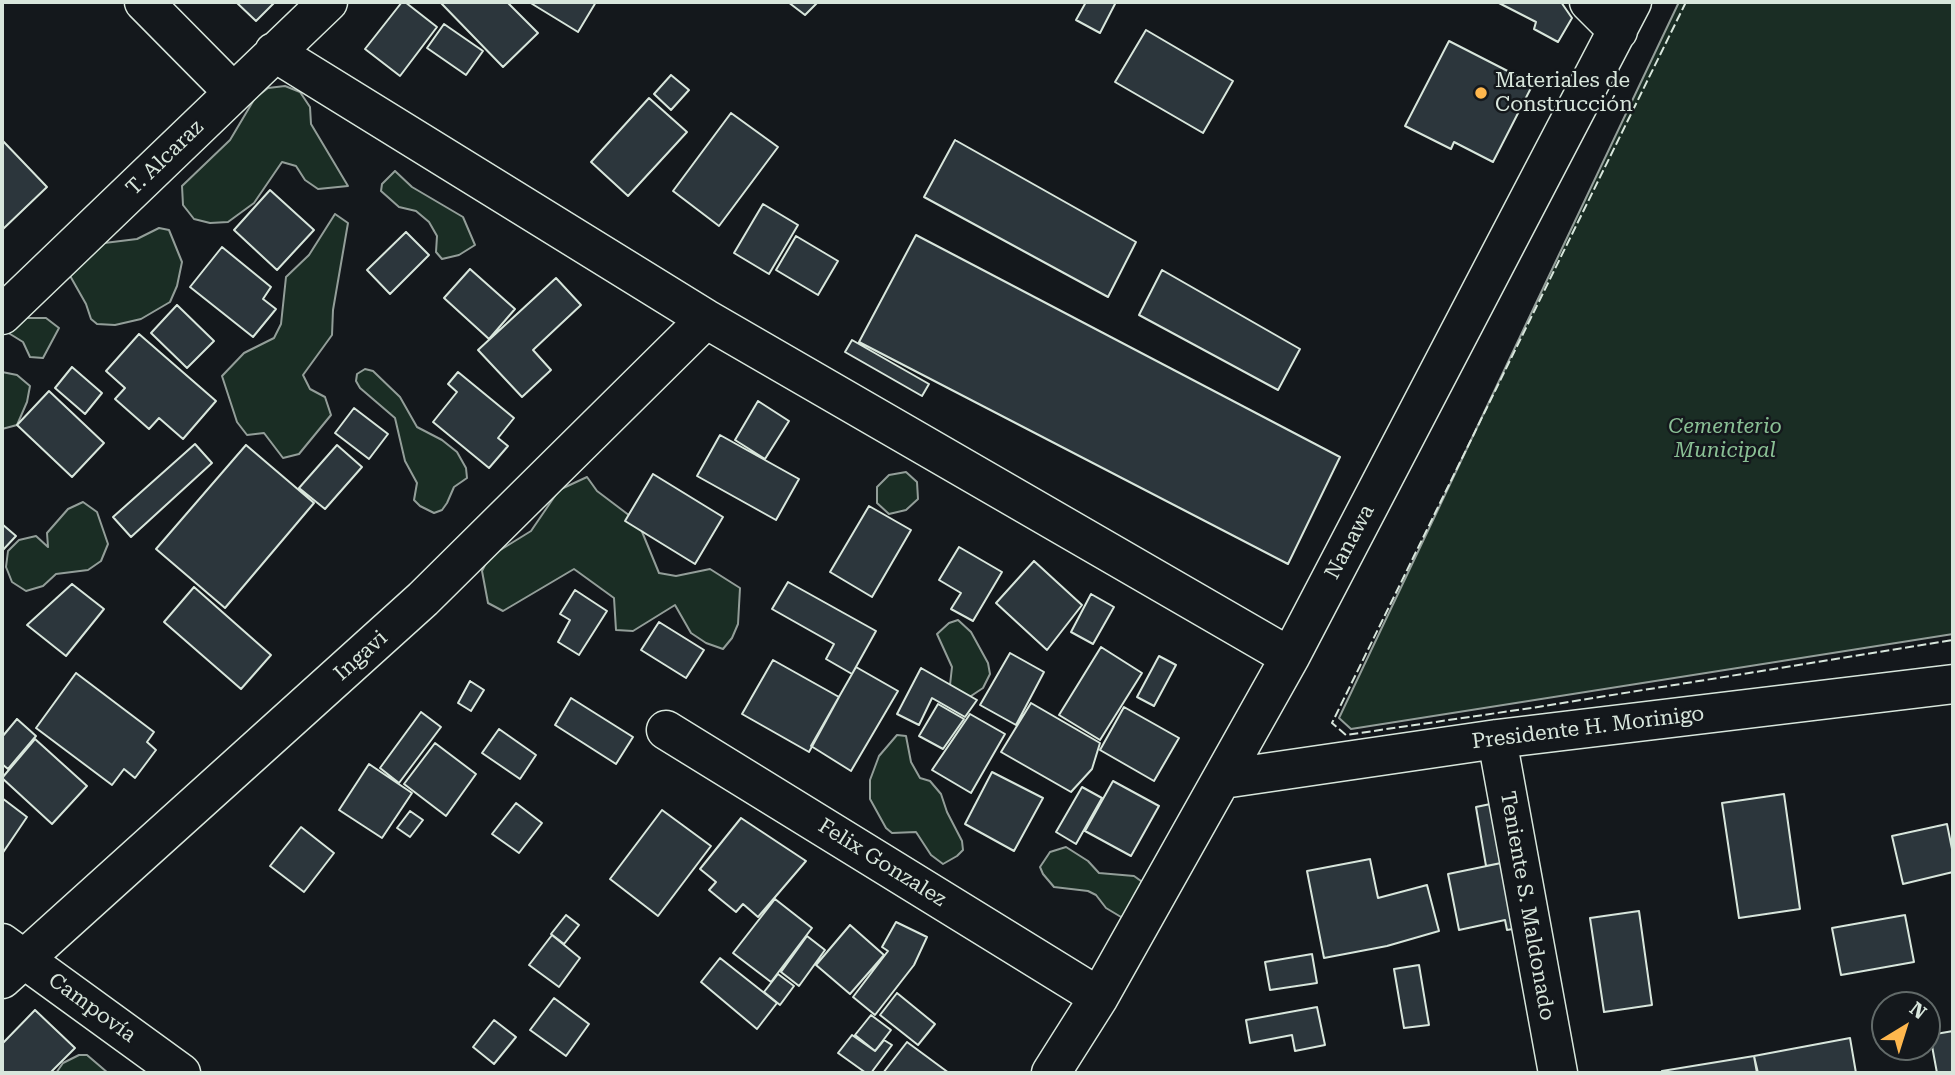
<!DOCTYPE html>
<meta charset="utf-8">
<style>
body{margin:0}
#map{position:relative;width:1955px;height:1075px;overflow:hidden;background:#14181c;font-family:"Roboto Serif",serif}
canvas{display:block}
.frame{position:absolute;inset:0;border:4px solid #d8e6dc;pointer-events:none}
.north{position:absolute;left:1871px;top:991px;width:70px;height:70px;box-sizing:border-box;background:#14181c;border:2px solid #626a69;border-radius:50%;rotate:38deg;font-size:19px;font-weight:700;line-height:28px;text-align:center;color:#d8e6dc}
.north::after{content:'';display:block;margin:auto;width:24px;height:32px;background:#ffb74d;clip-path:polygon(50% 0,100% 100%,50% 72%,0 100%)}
</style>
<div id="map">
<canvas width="1955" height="1075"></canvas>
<div class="frame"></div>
<div class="north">N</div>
</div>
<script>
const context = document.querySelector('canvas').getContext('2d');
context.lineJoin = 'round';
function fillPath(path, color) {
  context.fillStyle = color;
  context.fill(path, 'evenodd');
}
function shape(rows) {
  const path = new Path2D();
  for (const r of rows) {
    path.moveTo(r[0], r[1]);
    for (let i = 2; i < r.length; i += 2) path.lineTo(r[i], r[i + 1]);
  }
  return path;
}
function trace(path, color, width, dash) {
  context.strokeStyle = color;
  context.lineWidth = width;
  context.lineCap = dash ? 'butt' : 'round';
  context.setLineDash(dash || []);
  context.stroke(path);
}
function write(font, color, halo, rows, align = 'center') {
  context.font = font + ' "Roboto Serif",serif';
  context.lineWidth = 5;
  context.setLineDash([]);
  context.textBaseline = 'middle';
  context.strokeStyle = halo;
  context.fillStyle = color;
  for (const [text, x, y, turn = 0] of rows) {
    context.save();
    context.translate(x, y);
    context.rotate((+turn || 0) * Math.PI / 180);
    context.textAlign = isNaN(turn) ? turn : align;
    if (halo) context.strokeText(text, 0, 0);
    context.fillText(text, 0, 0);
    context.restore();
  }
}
const green = shape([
 [1679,2,1953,2,1953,634,1351,729,1339,718,1679,2],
 [285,86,300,92,310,107,311,124,348,186,318,189,305,180,296,166,282,162,254,203,228,222,210,223,194,219,183,205,182,186,230,140,255,98,268,88,285,86],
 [395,171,412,187,463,217,475,245,459,255,442,259,436,252,437,236,429,222,416,211,399,207,381,191,382,184,395,171],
 [335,214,348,223,333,310,332,335,303,375,310,389,325,397,331,415,299,454,283,458,264,433,247,435,237,422,222,376,244,353,274,338,281,324,286,277,309,255,335,214],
 [159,228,169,230,182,262,177,286,170,302,141,319,115,325,97,324,91,319,86,304,69,274,88,245,137,239,159,228],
 [10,318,46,318,59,328,43,358,30,357,23,342,2,329,10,318],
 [365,369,373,371,400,397,417,427,442,440,457,452,466,468,467,478,454,487,447,503,442,510,434,513,420,506,414,500,417,483,405,461,395,418,360,388,356,381,357,374,365,369],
 [2,372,17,375,30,386,27,402,17,425,2,429,2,372],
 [906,472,917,482,918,499,906,510,889,514,877,503,877,487,889,475,906,472],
 [587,477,597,491,638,522,659,573,676,576,710,569,740,588,738,624,732,638,723,649,706,643,691,633,675,605,633,631,616,630,614,598,574,569,503,611,488,603,482,571,489,557,531,531,559,490,587,477],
 [83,502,97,512,108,544,101,561,88,570,56,574,43,586,26,591,12,582,6,567,8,551,19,540,36,536,48,547,47,533,68,509,83,502],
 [958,620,971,632,988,663,990,674,983,688,968,698,950,685,952,667,937,634,949,623,958,620],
 [897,735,906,736,911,762,920,778,930,781,941,794,947,812,962,841,963,850,957,856,943,864,931,855,916,832,892,833,886,828,870,799,870,780,879,756,897,735],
 [1066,847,1088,861,1099,873,1134,876,1141,881,1144,889,1135,911,1121,917,1106,908,1096,895,1088,891,1054,887,1043,874,1040,867,1050,852,1066,847],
 [79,1055,87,1055,108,1073,56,1073,63,1063,79,1055]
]);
const building = shape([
 [236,2,275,2,256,21,236,2],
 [402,2,405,2,437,27,400,76,365,49,402,2],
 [440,2,507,2,538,33,503,67,440,2],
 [529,2,596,2,578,32,529,2],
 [788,2,818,2,805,15,788,2],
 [1086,2,1116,2,1100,33,1076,20,1086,2],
 [1497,2,1561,2,1572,18,1558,42,1534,29,1536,22,1497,2],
 [444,24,483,51,466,75,427,48,444,24],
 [1146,30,1233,81,1203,133,1115,82,1146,30],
 [1449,41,1533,84,1493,162,1454,142,1451,149,1405,126,1449,41],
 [671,75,689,90,671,110,654,94,671,75],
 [649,98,687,132,628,196,591,162,649,98],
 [731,113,778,147,719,226,673,191,731,113],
 [2,140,47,187,2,230,2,140],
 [955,140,1136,242,1108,297,924,197,955,140],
 [270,190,314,230,277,270,234,230,270,190],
 [763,204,798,225,769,274,734,253,763,204],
 [406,232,429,255,390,294,367,270,406,232],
 [916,235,1340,457,1288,564,859,342,916,235],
 [796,236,838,261,818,295,776,270,796,236],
 [222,247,271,287,263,299,276,309,253,337,190,287,222,247],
 [470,269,515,309,489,339,444,298,470,269],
 [1162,270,1300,349,1278,390,1139,315,1162,270],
 [556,278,581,305,533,350,551,370,522,397,478,350,556,278],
 [177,305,214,341,187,368,151,333,177,305],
 [139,334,216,401,183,439,159,418,149,429,115,399,125,388,106,371,139,334],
 [852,340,929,384,922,396,845,352,852,340],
 [72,367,102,393,85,414,55,388,72,367],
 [458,372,514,418,498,438,508,446,489,468,433,422,457,392,448,384,458,372],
 [49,391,104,443,72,477,17,425,49,391],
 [758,401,789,421,765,459,735,440,758,401],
 [354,408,388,434,369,459,335,433,354,408],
 [720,435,799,479,776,520,697,476,720,435],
 [195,444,212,463,131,537,113,517,195,444],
 [246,445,314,503,225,608,156,549,246,445],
 [337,445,362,467,325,509,299,488,337,445],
 [653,474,723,517,695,564,625,521,653,474],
 [869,506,911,530,872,597,830,572,869,506],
 [2,524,16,536,2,551,2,524],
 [959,547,1002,572,973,621,951,609,961,593,939,580,959,547],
 [1034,561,1082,605,1047,650,996,603,1034,561],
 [788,582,876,631,852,674,826,659,834,644,772,609,788,582],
 [72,584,104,609,66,656,27,625,72,584],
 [194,587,271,655,241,689,164,622,194,587],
 [575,590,607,611,579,655,558,642,570,620,560,614,575,590],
 [1091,594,1114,607,1093,644,1071,632,1091,594],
 [659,622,704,650,686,678,641,650,659,622],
 [1101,647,1142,673,1100,740,1059,715,1101,647],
 [1010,653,1044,672,1016,725,980,705,1010,653],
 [1159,656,1176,665,1154,706,1137,697,1159,656],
 [773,660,839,697,809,752,742,714,773,660],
 [856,667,898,691,851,771,811,746,856,667],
 [921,668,977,700,965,717,932,698,919,725,897,714,921,668],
 [76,673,154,732,147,742,156,750,135,778,124,769,112,785,36,728,76,673],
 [470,681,484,690,471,711,458,703,470,681],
 [571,698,633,737,616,764,555,725,571,698],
 [1031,703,1100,743,1092,769,1071,792,1001,752,1031,703],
 [938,704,964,719,943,749,919,736,938,704],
 [1124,707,1179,738,1154,781,1100,750,1124,707],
 [421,712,441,727,399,783,380,768,421,712],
 [970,714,1005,734,971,793,932,770,970,714],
 [17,719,36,736,8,769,2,764,2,737,17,719],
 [499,729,536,755,520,779,482,753,499,729],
 [35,739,87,786,52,824,2,778,35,739],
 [435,743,476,774,446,816,404,784,435,743],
 [369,764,412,793,382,838,339,810,369,764],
 [992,772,1043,798,1014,851,965,824,992,772],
 [1113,781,1159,806,1131,856,1085,831,1113,781],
 [1082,787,1102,798,1076,844,1056,832,1082,787],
 [1784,794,1800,909,1739,918,1722,803,1784,794],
 [2,798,27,817,2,854,2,798],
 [1500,802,1511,861,1486,866,1476,807,1500,802],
 [516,803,542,823,519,853,492,834,516,803],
 [662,810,711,846,658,916,610,879,662,810],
 [410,811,423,820,410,837,397,828,410,811],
 [741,818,806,861,758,917,743,904,736,912,709,890,716,882,700,869,741,818],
 [1947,824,1953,854,1953,872,1903,884,1892,836,1947,824],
 [301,827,334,853,304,892,270,866,301,827],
 [1370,859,1378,898,1427,885,1439,931,1387,946,1324,958,1307,871,1370,859],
 [1511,861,1524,927,1507,930,1505,920,1459,930,1448,874,1511,861],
 [775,899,812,928,771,982,733,953,775,899],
 [1639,911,1652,1005,1604,1012,1590,918,1639,911],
 [566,915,579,925,564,944,551,934,566,915],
 [1905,915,1914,962,1841,975,1832,928,1905,915],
 [896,922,927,937,914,965,875,1015,853,997,888,951,882,947,896,922],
 [850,925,884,955,850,994,816,965,850,925],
 [552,935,580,958,559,987,529,965,552,935],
 [807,936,825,950,799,986,781,972,807,936],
 [1312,954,1317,983,1270,990,1265,962,1312,954],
 [720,958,777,1003,757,1029,701,982,720,958],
 [1419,965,1429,1025,1404,1028,1394,969,1419,965],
 [778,974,794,986,780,1005,764,992,778,974],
 [897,993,935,1024,918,1045,880,1015,897,993],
 [554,998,589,1024,566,1056,530,1030,554,998],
 [1317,1007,1325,1045,1295,1051,1292,1035,1250,1043,1246,1020,1317,1007],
 [35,1010,75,1048,50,1073,2,1073,2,1044,35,1010],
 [871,1015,891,1030,875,1051,855,1035,871,1015],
 [494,1020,516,1037,494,1064,473,1047,494,1020],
 [1953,1031,1953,1073,1937,1073,1930,1035,1953,1031],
 [852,1035,875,1051,884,1040,892,1045,871,1073,866,1073,838,1053,852,1035],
 [1850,1038,1856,1073,1758,1073,1754,1056,1850,1038],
 [907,1042,949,1073,883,1073,907,1042],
 [1754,1056,1757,1073,1663,1073,1662,1071,1754,1056]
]);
const minor = shape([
 [144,2,233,92],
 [1589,2,1618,31],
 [274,52,706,319,1290,657],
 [2,315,328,2],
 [666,730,1099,997],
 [1497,739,1558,1073],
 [1223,779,1497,739,1953,684],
 [2,943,181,1073],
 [2,979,423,599,706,319],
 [1051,1073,1099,997,1290,657,1632,2]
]);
const fence = shape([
 [1686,2,1332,723,1346,735,1538,707,1953,640]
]);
const markers = [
 [1481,93,7,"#ffb74d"]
];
const poiNames = [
 ["Materiales de",1495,81],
 ["Construcción",1495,105]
];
const streetNames = [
 ["T. Alcaraz",165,158,-44],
 ["Nanawa",1350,542,-62],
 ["Ingavi",361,656,-42],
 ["Presidente H. Morinigo",1588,728,-7],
 ["Felix Gonzalez",882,863,32],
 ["Teniente S. Maldonado",1527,906,80],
 ["Campovía",92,1008,36]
];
const parkNames = [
 ["Cementerio",1725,427],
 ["Municipal",1725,451]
];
fillPath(green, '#1a2d24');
trace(green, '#939e99', 2);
fillPath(building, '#2c363c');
trace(building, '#d8e6dc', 2);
trace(minor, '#d8e6dc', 41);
trace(minor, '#14181c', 38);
trace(fence, '#d8e6dc', 2, [9, 3.5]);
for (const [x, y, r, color] of markers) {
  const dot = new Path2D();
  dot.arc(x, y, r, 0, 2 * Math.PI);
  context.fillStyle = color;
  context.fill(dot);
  trace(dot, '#14181c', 2.5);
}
write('21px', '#d8e6dc', '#14181c', poiNames, 'left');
write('21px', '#d8e6dc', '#14181c', streetNames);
write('italic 21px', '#8ac095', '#14181c', parkNames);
</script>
